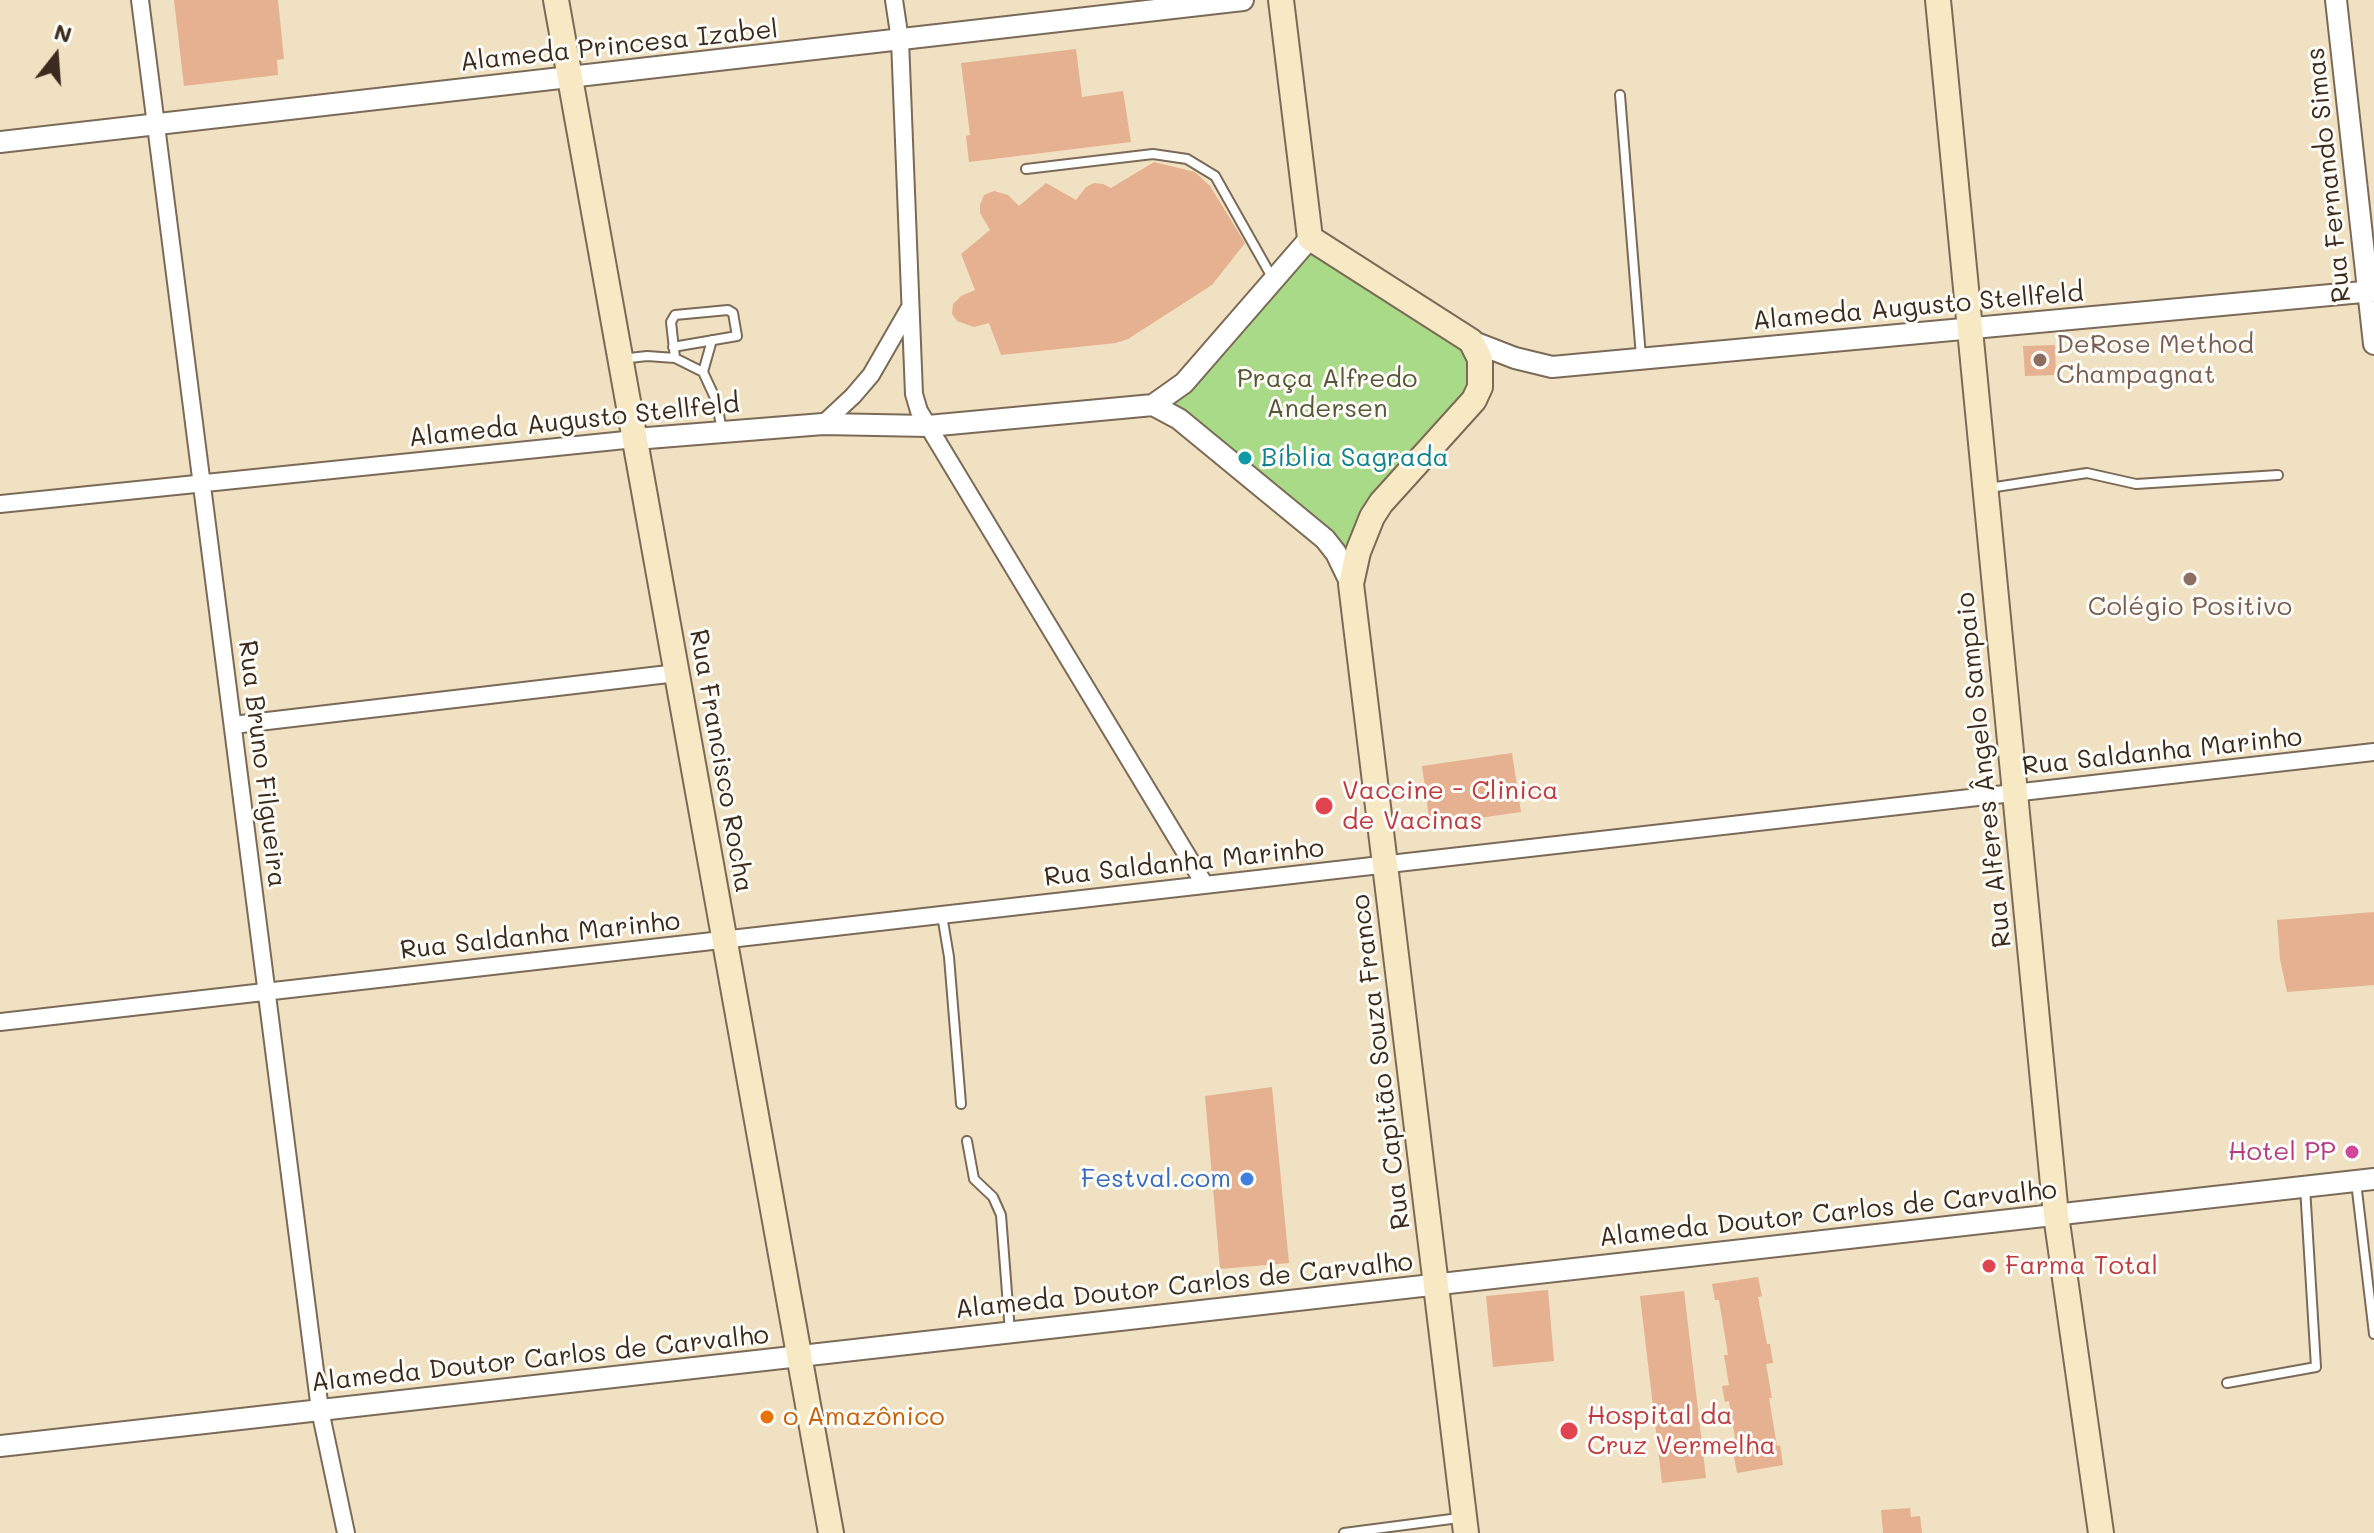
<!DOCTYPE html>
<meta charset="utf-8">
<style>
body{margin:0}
#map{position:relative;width:2374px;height:1533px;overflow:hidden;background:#efe1c1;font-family:Mali,sans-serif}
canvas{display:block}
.north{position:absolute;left:16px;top:16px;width:80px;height:80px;-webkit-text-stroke:6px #fdfcf7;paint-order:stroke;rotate:17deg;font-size:22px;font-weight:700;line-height:32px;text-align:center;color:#3b2a1e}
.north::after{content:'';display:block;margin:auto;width:28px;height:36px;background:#3b2a1e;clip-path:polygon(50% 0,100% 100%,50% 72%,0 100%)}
</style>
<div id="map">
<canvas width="2374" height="1533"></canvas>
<div class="north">N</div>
</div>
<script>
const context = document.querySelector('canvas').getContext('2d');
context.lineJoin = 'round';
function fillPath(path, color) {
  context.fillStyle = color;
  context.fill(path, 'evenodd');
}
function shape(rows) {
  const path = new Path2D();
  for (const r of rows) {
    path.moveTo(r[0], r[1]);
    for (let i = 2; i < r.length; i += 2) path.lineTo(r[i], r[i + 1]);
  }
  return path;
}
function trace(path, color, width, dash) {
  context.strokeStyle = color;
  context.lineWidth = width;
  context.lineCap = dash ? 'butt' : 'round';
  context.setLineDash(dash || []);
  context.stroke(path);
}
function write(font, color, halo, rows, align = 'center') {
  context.font = font + ' Mali,sans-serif';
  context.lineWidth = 6;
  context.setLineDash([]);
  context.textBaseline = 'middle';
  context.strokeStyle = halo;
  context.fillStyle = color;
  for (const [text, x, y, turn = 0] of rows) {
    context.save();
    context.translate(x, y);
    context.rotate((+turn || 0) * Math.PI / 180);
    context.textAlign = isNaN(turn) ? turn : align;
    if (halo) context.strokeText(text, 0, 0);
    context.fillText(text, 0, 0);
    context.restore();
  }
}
const green = shape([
 [1310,238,1471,341,1482,374,1345,568,1169,412,1172,394]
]);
const building = shape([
 [174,0,278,0,284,59,277,60,278,75,184,86],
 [1076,49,1082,97,1123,91,1131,142,969,162,966,136,970,135,961,63],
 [1154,162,1195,172,1210,186,1245,243,1212,285,1128,339,1116,343,1001,355,989,323,974,327,957,321,952,314,953,304,961,296,975,290,961,254,990,230,980,213,980,205,984,195,994,191,1008,195,1019,206,1046,183,1076,200,1086,187,1094,183,1103,184,1111,188],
 [2055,345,2056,375,2025,376,2023,346],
 [1512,753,1521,812,1430,825,1422,766],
 [2374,912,2374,985,2287,992,2280,959,2277,920],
 [1272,1087,1289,1263,1220,1269,1205,1096],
 [1758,1277,1762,1296,1758,1297,1767,1344,1770,1344,1773,1363,1766,1364,1772,1398,1769,1398,1777,1446,1780,1445,1783,1465,1737,1473,1734,1457,1738,1456,1729,1401,1725,1402,1722,1386,1729,1385,1724,1355,1728,1355,1719,1300,1715,1300,1712,1284],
 [1548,1290,1554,1361,1493,1367,1486,1296],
 [1684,1291,1706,1478,1662,1483,1640,1296],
 [1910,1508,1911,1517,1920,1516,1922,1533,1883,1533,1881,1510]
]);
const service = shape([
 [1620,95,1641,357],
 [1026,169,1153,154,1187,159,1215,176,1273,279],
 [673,347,737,336,733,313,728,310,675,315,671,322,675,358],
 [621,359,647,356,675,358,703,372,716,400,722,430],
 [703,372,712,340],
 [1989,488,2087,473,2136,484,2278,475],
 [942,915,949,957,961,1104],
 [967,1141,974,1179,993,1197,1001,1215,1010,1332],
 [2356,1182,2374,1334],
 [2227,1383,2316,1367,2305,1187],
 [1344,1533,1459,1518]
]);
const minor = shape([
 [140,0,320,1410,346,1533],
 [894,0,900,40,914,394,919,411,1205,885],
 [823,424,853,396,871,375,909,309],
 [0,504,635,439],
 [233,725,677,673],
 [0,1022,2374,752]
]);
const tertiary = shape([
 [2336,0,2374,344],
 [0,142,1243,0],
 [1471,341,1515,358,1552,367,2374,291],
 [1153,405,1179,419,1325,539,1336,553,1351,584],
 [635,439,823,424,928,426,1153,405,1184,383,1310,238],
 [0,1446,2374,1179]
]);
const secondary = shape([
 [556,0,831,1533],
 [1281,0,1310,238,1471,341,1480,359,1480,387,1474,400,1381,503,1372,517,1358,552,1351,584,1466,1533],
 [1938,0,2056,1215,2101,1533]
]);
const markers = [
 [2040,360,8,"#8d6e63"],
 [1245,458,8,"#0f9aa8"],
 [2190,579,8,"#8d6e63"],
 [1324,806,10,"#e0444e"],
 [2352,1152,8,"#d1479c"],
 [1247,1179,8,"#3f7fe0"],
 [1989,1266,8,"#e0444e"],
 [767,1417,8,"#e8710a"],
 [1569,1431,10,"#e0444e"]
];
const streetNames = [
 ["Alameda Princesa Izabel",619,46,-6],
 ["Rua Fernando Simas",2329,175,-96],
 ["Alameda Augusto Stellfeld",1918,307,-5],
 ["Alameda Augusto Stellfeld",574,421,-6],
 ["Rua Saldanha Marinho",2162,752,-6],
 ["Rua Francisco Rocha",721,761,80],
 ["Rua Bruno Filgueira",262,764,83],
 ["Rua Alferes Ângelo Sampaio",1984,770,-96],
 ["Rua Saldanha Marinho",1184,863,-6],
 ["Rua Saldanha Marinho",540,936,-6],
 ["Rua Capitão Souza Franco",1381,1062,-97],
 ["Alameda Doutor Carlos de Carvalho",1828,1214,-6],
 ["Alameda Doutor Carlos de Carvalho",1184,1286,-6],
 ["Alameda Doutor Carlos de Carvalho",540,1359,-6]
];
const educationNames = [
 ["DeRose Method",2056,345],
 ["Champagnat",2056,375],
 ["Colégio Positivo",2190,607,"center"]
];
const parkNames = [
 ["Praça Alfredo",1327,379],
 ["Andersen",1327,409]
];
const cultureNames = [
 ["Bíblia Sagrada",1261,458]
];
const healthNames = [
 ["Vaccine - Clinica",1342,791],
 ["de Vacinas",1342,821],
 ["Farma Total",2005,1266],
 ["Hospital da",1587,1416],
 ["Cruz Vermelha",1587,1446]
];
const hotelNames = [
 ["Hotel PP",2336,1152]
];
const shopNames = [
 ["Festval.com",1231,1179]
];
const foodNames = [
 ["o Amazônico",783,1417]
];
fillPath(green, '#a9da88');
fillPath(building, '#e6b190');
trace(service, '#7a6a57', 12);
trace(minor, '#7a6a57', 20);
trace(tertiary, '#7a6a57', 24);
trace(secondary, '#7a6a57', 28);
trace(service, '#fff', 8);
trace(minor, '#fff', 16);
trace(tertiary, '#fff', 20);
trace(secondary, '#f6e9c3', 24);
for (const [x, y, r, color] of markers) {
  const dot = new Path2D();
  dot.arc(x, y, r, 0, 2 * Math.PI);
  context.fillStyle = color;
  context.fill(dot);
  trace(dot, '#fdfcf7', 3);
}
write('26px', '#3b2a1e', '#fdfcf7', streetNames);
write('26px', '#785e54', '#fdfcf7', educationNames, 'left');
write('26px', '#565638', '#fdfcf7', parkNames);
write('26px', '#0d838f', '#fdfcf7', cultureNames, 'left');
write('26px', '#be3a42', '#fdfcf7', healthNames, 'left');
write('26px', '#b23c85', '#fdfcf7', hotelNames, 'right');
write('26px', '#366cbe', '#fdfcf7', shopNames, 'right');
write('26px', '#c56008', '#fdfcf7', foodNames, 'left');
</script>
